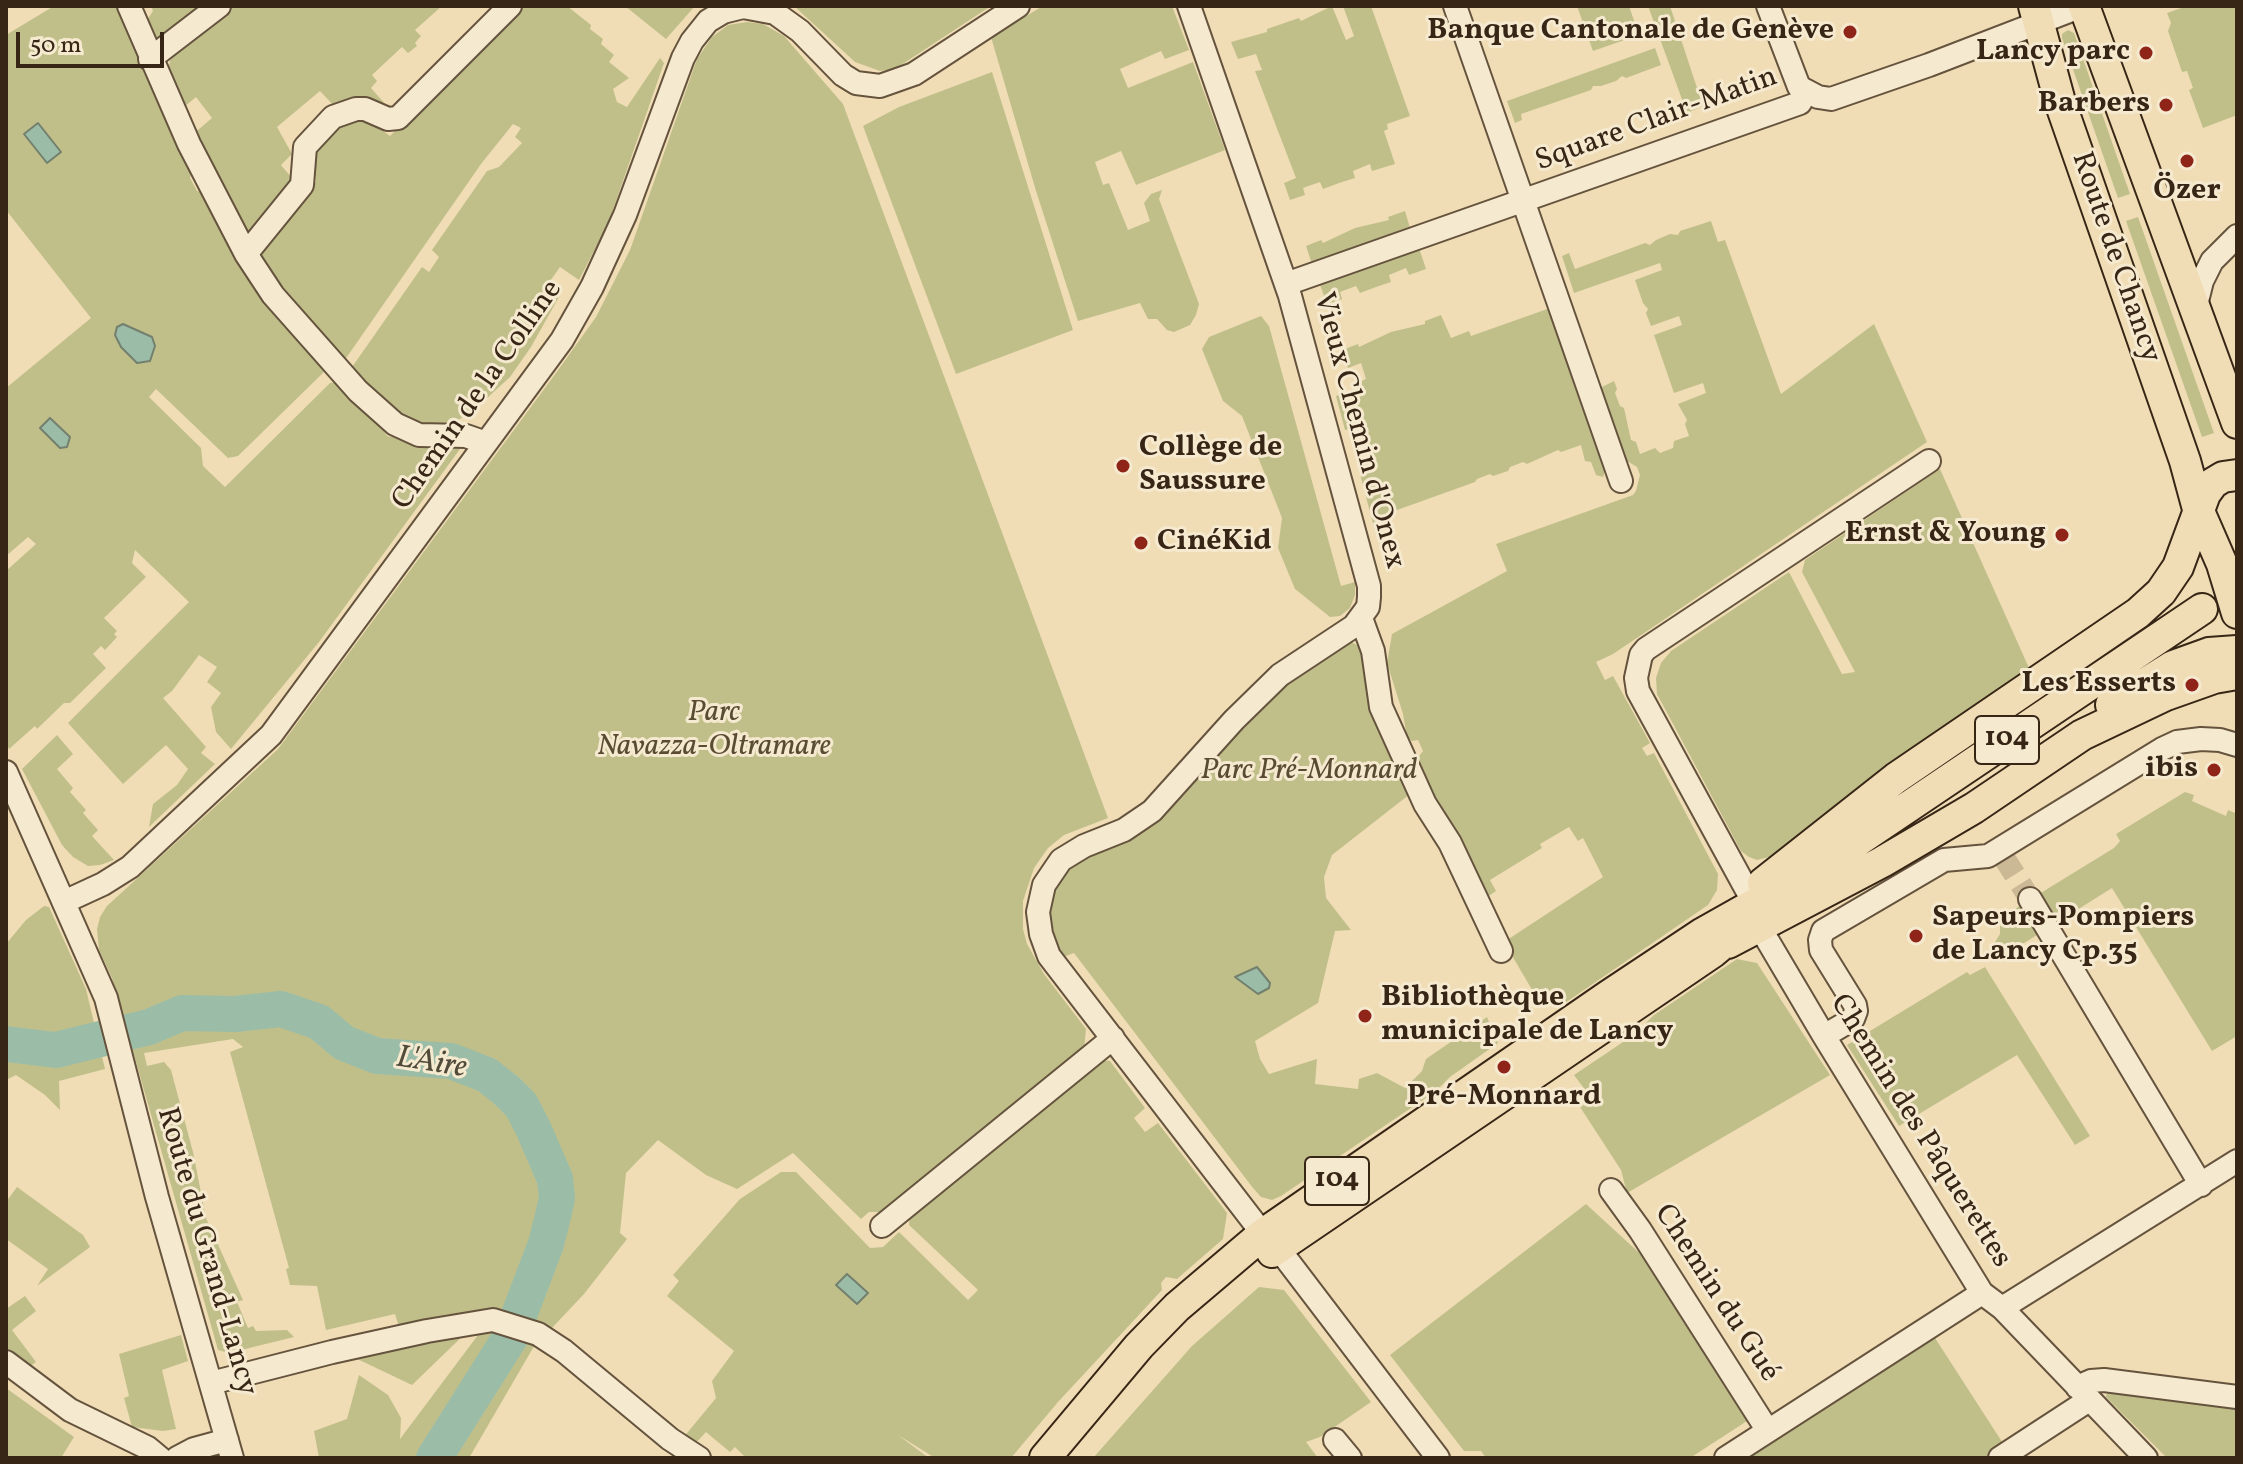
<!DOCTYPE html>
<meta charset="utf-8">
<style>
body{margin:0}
#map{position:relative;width:2243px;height:1464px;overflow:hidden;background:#f0ddb5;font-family:Vollkorn,serif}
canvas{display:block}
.frame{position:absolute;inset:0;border:8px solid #372516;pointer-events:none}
.scale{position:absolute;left:16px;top:32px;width:148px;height:36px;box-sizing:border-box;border:4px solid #372516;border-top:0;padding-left:10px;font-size:24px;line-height:28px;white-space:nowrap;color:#372516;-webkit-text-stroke:6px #f5e9cf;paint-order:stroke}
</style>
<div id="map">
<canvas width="2243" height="1464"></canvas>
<div class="frame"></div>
<div class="scale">50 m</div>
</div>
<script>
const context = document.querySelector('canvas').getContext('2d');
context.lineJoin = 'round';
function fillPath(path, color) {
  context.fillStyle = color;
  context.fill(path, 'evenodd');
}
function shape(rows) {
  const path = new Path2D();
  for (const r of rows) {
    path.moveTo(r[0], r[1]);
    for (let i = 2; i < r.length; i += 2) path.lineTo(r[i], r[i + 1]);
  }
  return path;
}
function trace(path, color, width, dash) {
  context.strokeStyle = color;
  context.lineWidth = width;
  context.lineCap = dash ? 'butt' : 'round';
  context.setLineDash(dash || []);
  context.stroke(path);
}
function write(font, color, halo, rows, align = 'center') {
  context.font = font + ' Vollkorn,serif';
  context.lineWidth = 6;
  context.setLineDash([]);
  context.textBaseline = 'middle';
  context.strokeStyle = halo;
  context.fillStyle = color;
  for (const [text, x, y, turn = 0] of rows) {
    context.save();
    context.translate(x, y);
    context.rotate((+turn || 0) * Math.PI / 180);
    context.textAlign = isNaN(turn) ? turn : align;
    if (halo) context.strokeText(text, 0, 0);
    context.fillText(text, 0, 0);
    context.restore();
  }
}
const green = shape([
 [54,6,120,6,165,118,193,169,190,178,197,191,205,193,326,370,238,456,228,458,156,389,149,397,201,448,203,466,225,487,330,383,337,382,374,415,387,436,460,449,319,642,231,749,216,732,211,707,221,693,207,682,217,667,199,655,172,691,163,698,206,747,201,753,215,764,149,827,153,804,177,785,188,769,166,745,123,784,68,723,189,602,135,550,132,563,146,577,104,618,117,631,114,634,117,637,105,650,101,646,93,654,106,668,70,703,64,703,37,729,35,726,9,749,6,743,6,571,36,544,28,537,6,556,6,388,91,318,6,210,6,35],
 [151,6,208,6,154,47,145,23,153,11],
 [229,6,442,6,415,30,421,36,415,43,417,46,408,53,402,47,372,75,377,81,371,88,386,105,367,99,334,106,320,91,277,127,292,154,281,165,297,184,250,245,192,135,212,118,196,97,184,107,167,77,172,49],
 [519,6,567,6,591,25,590,29,603,39,601,44,614,55,609,62,629,78,613,89,617,102,627,107,660,58,664,63,608,224,579,280,560,267,548,284,560,295,531,347,510,377,472,412,453,423,431,427,412,423,394,414,350,370,422,267,429,272,439,257,432,250,487,171,499,167,522,143,515,137,521,128,513,124,481,164,342,364,255,255,261,243,316,181,311,151,346,120,368,120,390,136],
 [625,6,695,6,666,39],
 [794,6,991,6,895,69,880,71,855,62],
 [1043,6,1172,6,1189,50,1165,59,1161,51,1120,69,1128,88,1193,62,1225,150,1136,185,1121,151,1095,162,1103,185,1109,183,1128,230,1150,221,1144,203,1151,194,1162,190,1159,199,1199,304,1196,315,1190,325,1174,332,1167,330,1157,319,1148,319,1140,303,1078,321,1036,191,991,37],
 [1332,6,1346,40,1354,36,1343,6,1371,6,1410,116,1387,124,1388,129,1384,131,1395,164,1372,171,1370,164,1353,171,1355,178,1339,183,1323,189,1320,182,1303,188,1305,195,1290,200,1284,183,1296,178,1255,71,1262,70,1256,54,1238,59,1231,42,1267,32,1267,29,1299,18,1301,21],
 [1577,6,1629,6,1639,35,1593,51],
 [1648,6,1670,6,1703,106,1687,113],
 [2187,6,2237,6,2237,115,2203,128,2189,90,2193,88,2187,71,2182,72,2168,31,2171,23,2167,13],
 [747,22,763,24,784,36,843,104,1108,818,1064,835,1048,848,1034,868,1023,901,1023,929,1027,944,1044,974,1086,1029,1084,1050,883,1212,869,1212,861,1219,793,1153,737,1189,706,1175,658,1140,626,1173,620,1233,627,1239,584,1294,533,1348,469,1458,319,1458,314,1431,347,1419,359,1375,388,1395,401,1418,400,1439,484,1327,495,1326,503,1310,400,1330,395,1314,326,1330,317,1286,290,1285,286,1269,289,1268,230,1052,243,1047,233,1039,144,1053,147,1066,164,1062,171,1070,193,1152,206,1218,243,1300,237,1302,248,1328,253,1326,256,1331,287,1330,294,1337,229,1353,218,1350,132,1048,135,1048,129,1045,112,978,99,950,97,929,100,917,107,906,278,749,556,373,596,317,630,250,697,59,712,37,728,25],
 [2068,30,2074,33,2130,194,2118,198,2062,38,2062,34],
 [1655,48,1661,65,1626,78,1622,76,1616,81,1601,86,1593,86,1591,90,1521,114,1522,120,1515,123,1507,101],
 [992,72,1073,330,956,374,863,126,899,107],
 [1405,211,1410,228,1312,264,1306,246,1321,240,1323,243,1355,228,1389,220,1388,217],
 [2138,217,2214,433,2202,437,2126,221],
 [1711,221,1718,242,1725,240,1781,394,1874,324,1927,442,1613,654,1596,662,1605,680,1613,676,1650,743,1642,748,1647,756,1654,753,1718,874,1717,890,1708,905,1562,1005,1538,1000,1504,942,1603,877,1583,838,1578,841,1569,827,1540,844,1542,848,1490,880,1496,891,1484,899,1416,760,1423,751,1418,740,1412,741,1407,737,1403,714,1387,663,1392,634,1507,571,1496,544,1633,495,1636,491,1640,475,1637,467,1627,461,1600,388,1614,381,1617,389,1615,393,1620,406,1624,408,1631,440,1636,442,1640,454,1655,448,1660,453,1673,448,1674,441,1689,436,1685,424,1687,420,1678,404,1706,393,1703,383,1674,393,1654,335,1682,325,1679,316,1651,326,1646,313,1648,309,1643,303,1635,280,1662,270,1660,263,1574,293,1562,256,1569,253,1575,269,1645,243,1650,245,1656,240,1670,234,1678,235,1680,231],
 [1419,248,1426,269,1409,275,1406,268,1389,275,1391,282,1376,287,1360,293,1356,286,1340,292,1342,299,1327,304,1319,282],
 [1553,307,1607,466,1603,477,1596,475,1591,462,1585,461,1581,445,1561,452,1558,450,1527,464,1523,462,1510,467,1508,471,1493,476,1490,474,1477,479,1475,482,1386,514,1391,530,1376,535,1358,466,1372,462,1363,425,1345,430,1336,396,1355,389,1354,384,1366,379,1361,363,1348,368,1342,350,1358,344,1359,347,1391,332,1425,324,1425,321,1441,315,1451,338,1469,331,1471,336],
 [1261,316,1269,326,1341,586,1355,582,1355,595,1350,608,1340,616,1330,617,1295,589,1278,548,1282,518,1242,416,1223,401,1202,349,1209,337],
 [1940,469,2029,668,1892,761,1773,856,1757,860,1749,857,1741,851,1657,694,1656,678,1661,663,1671,651,1789,572,1842,674,1855,672,1802,572,1805,560],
 [1348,640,1362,648,1410,794,1332,855,1324,877,1326,898,1351,930,1335,931,1318,1003,1255,1041,1260,1059,1269,1074,1317,1059,1315,1084,1358,1089,1359,1079,1377,1073,1405,1088,1422,1071,1426,1059,1487,1017,1498,1043,1450,1077,1436,1091,1281,1196,1272,1200,1261,1197,1253,1188,1074,953,1063,957,1053,935,1050,916,1053,895,1060,878,1070,867,1080,859,1135,836,1157,819,1243,724,1292,678],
 [57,735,73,754,57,769,73,788,70,792,86,810,83,813,98,830,92,836,114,860,100,865,88,866,73,857,62,845,22,769],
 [2185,792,2194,795,2192,801,2226,816,2228,810,2235,813,2237,819,2237,1036,2212,1051,2112,888,1997,960,1990,950,2000,934,2000,918,2114,848,2120,841,2116,834],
 [44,906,49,907,86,989,105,1069,59,1081,60,1110,45,1095,16,1075,6,1080,6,944,26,920],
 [1737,959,1757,963,1830,1075,1627,1193,1621,1170,1580,1107,1592,1099,1574,1075,1632,1036,1654,1015],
 [1985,967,2090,1136,2075,1145,2017,1055,1899,1126,1847,1045,1967,972,1970,975],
 [1100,1060,1110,1061,1145,1108,1134,1118,1145,1132,1158,1123,1227,1213,1223,1239,1177,1279,1166,1277,1161,1283,1162,1290,1058,1402,1011,1458,935,1458,898,1435,929,1458,746,1458,735,1447,730,1452,706,1432,692,1447,683,1438,716,1398,712,1381,734,1351,667,1296,679,1281,673,1275,740,1199,781,1172,796,1172,870,1248,883,1247,899,1232,968,1300,978,1290,909,1225,910,1213],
 [17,1187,83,1235,90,1247,37,1286,48,1269,6,1239,6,1202],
 [1586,1204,1646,1259,1673,1298,1747,1421,1690,1458,1486,1458,1481,1451,1464,1451,1390,1355],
 [1259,1287,1284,1290,1371,1402,1320,1437,1306,1442,1318,1458,1093,1458,1192,1346],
 [25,1296,36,1311,12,1330,36,1362,29,1367,6,1352,6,1309],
 [470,1329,412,1385,351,1356],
 [181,1335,188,1361,162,1370,176,1429,163,1431,132,1427,124,1398,129,1396,119,1354],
 [1935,1338,2006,1448,1991,1458,1743,1458],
 [6,1388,74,1437,61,1458,6,1458],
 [2107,1393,2237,1409,2237,1458,2167,1458,2106,1397]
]);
const water = shape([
 [38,123,61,152,47,163,24,134,38,123],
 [123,324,152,337,155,346,150,361,137,363,121,347,115,335,117,327,123,324],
 [50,418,70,437,67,447,60,448,40,428,50,418],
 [1257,967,1270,983,1269,988,1258,994,1235,977,1257,967],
 [847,1274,868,1293,857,1304,836,1285,847,1274]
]);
const river = shape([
 [6,1044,56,1050,149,1027,182,1013,235,1014,281,1009,319,1022,344,1043,377,1056,451,1061,487,1075,507,1091,521,1105,533,1128,555,1179,557,1198,553,1216,546,1244,511,1336,434,1458]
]);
const minorTunnel = shape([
 [2003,856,2030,899]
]);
const minor = shape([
 [129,6,189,144,246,254,273,295,358,391,395,424,419,435,466,436,486,443],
 [1189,6,1290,296,1369,586,1369,597,1368,607,1354,626,1280,675,1234,720,1152,811,1124,830,1084,846,1061,860,1044,885,1038,912,1041,934,1049,956,1263,1234],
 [1455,6,1621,481],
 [1768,6,1799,87,1818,97,1831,99,1929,65,2082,6],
 [150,59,219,6],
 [246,254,302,185,305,147,333,117,356,109,365,109,388,119,398,118,510,6],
 [1286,284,1800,103,1806,92],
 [2195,309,2202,281,2212,261,2237,236],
 [1361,618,1373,651,1381,707,1425,804,1450,843,1501,951],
 [6,772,106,998,157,1197,232,1458],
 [1749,894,1638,691,1636,678,1641,655,1646,649,1929,461],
 [2030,899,2201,1185],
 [64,902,103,884,130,867,271,735,562,340,592,287,625,215,683,58,692,41,708,21,723,12,743,7,775,13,800,31,843,75,856,83,880,86,914,74,1018,6],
 [1759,926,1824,1036,1982,1293,2002,1308,2146,1458],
 [1824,1036,1853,1019,1856,1011,1855,1005,1821,950,1820,940,1823,931,1944,860,1988,856,2162,749,2177,742,2201,739,2220,740,2237,745],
 [1611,1190,1640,1230,1768,1431],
 [882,1226,1113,1038],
 [1278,1248,1438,1458],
 [2002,1308,2237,1161],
 [6,1362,70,1410,148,1448,160,1458],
 [211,1383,332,1352,427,1331,493,1320,538,1334,564,1351,670,1439,699,1458],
 [2077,1387,2091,1381,2104,1380,2237,1397],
 [1335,1440,1350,1458],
 [177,1458,194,1449,227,1440],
 [1726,1458,1982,1293],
 [2000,1458,2089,1400]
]);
const major = shape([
 [2034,6,2060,102,2185,461,2198,509,2222,564,2237,613],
 [2084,6,2237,423],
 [2111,705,2173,666,2209,653,2237,651],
 [1763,883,1896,778,2138,613,2161,592,2178,567,2205,494,2213,483,2223,477,2237,475],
 [1728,943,1882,862,1974,808,2082,735,2166,695,2214,678,2237,674],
 [1272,1252,1713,952,1743,927],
 [1045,1458,1139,1346,1177,1307,1263,1234,1608,996,1703,933,1813,871,2202,609]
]);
const markers = [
 [1850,32,8,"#8f2418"],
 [2146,53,8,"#8f2418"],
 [2166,105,8,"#8f2418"],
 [2187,161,8,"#8f2418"],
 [1123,466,8,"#8f2418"],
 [2062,535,8,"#8f2418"],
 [1141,543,8,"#8f2418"],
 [2192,685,8,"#8f2418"],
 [2214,770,8,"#8f2418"],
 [1916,936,8,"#8f2418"],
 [1365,1016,8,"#8f2418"],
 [1504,1067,8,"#8f2418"]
];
const shields = [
 [2007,740,64],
 [1337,1181,64]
];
const shieldNames = [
 ["104",2007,740],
 ["104",1337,1181]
];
const poiNames = [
 ["Banque Cantonale de Genève",1834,32],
 ["Lancy parc",2130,53],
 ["Barbers",2150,105],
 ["Özer",2187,192,"center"],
 ["Collège de",1139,449,"left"],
 ["Saussure",1139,483,"left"],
 ["Ernst & Young",2046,535],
 ["CinéKid",1157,543,"left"],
 ["Les Esserts",2176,685],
 ["ibis",2198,770],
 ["Sapeurs-Pompiers",1932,919,"left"],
 ["de Lancy Cp.35",1932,953,"left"],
 ["Bibliothèque",1381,999,"left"],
 ["municipale de Lancy",1381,1033,"left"],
 ["Pré-Monnard",1504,1098,"center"]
];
const streetNames = [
 ["Square Clair-Matin",1657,121,-20],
 ["Route de Chancy",2114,258,71],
 ["Chemin de la Colline",479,396,-55],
 ["Vieux Chemin d'Onex",1357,431,75],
 ["Chemin des Pâquerettes",1919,1132,58],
 ["Route du Grand-Lancy",205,1252,74],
 ["Chemin du Gué",1715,1294,57]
];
const parkNames = [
 ["Parc",714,714],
 ["Navazza-Oltramare",714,748],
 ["Parc Pré-Monnard",1309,772]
];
const waterNames = [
 ["L'Aire",431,1065,9]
];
fillPath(green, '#c0bf8a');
fillPath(water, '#9bbda8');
trace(water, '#73806e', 2);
trace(river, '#9bbda8', 36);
trace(minorTunnel, '#cbb895', 22, [22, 11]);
trace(minor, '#65533e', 26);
trace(major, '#372516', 34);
trace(minor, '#f5e9cf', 22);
trace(major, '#f0ddb5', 30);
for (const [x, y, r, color] of markers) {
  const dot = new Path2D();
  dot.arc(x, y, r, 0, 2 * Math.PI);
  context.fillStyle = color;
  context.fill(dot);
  trace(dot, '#f5e9cf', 3);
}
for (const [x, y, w] of shields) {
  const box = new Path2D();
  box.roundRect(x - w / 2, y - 24, w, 48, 6);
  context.fillStyle = '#f5e9cf';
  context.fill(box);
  trace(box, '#372516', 2);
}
write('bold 28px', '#372516', null, shieldNames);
write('bold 30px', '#372516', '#f5e9cf', poiNames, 'right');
write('30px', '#372516', '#f5e9cf', streetNames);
write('italic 30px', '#594c33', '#f5e9cf', parkNames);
write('italic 32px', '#504b3a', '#f5e9cf', waterNames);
</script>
